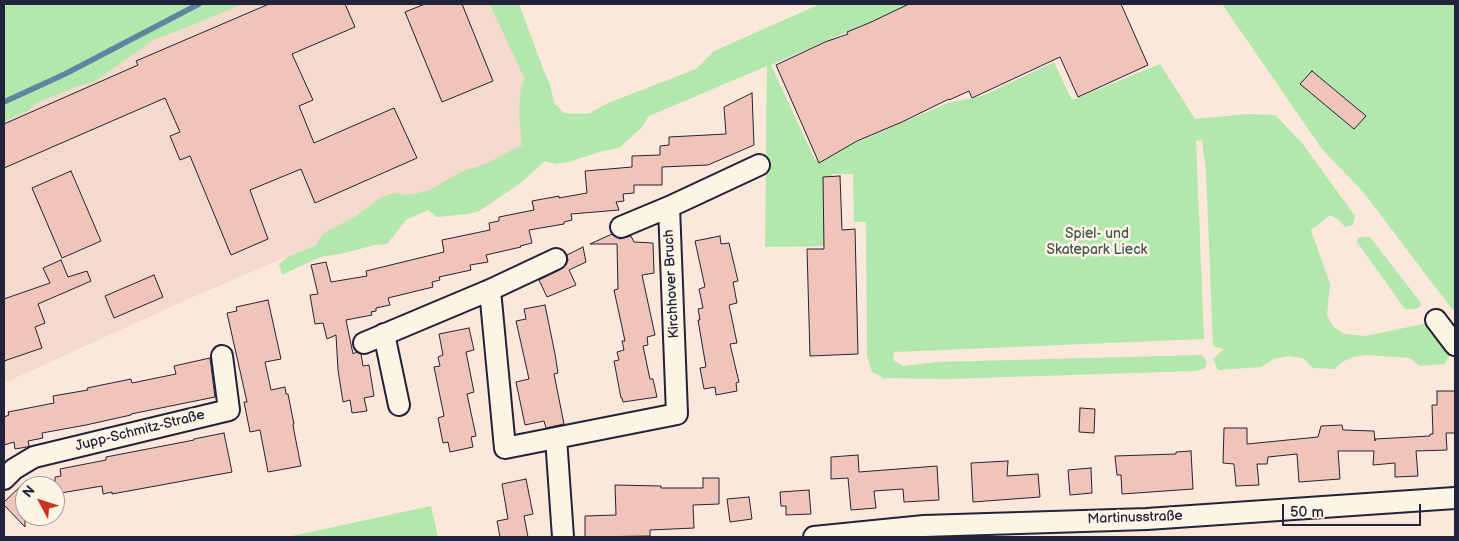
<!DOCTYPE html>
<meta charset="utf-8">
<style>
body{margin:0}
#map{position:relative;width:1459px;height:541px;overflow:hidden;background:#fbe8da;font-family:"Balsamiq Sans",sans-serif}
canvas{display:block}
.frame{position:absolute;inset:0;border:5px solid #22223b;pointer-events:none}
.north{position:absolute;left:15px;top:476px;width:50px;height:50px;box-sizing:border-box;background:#fcf5e5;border:1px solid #a5a1a1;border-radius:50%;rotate:310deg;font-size:14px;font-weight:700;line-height:20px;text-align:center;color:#22223b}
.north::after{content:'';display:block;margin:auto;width:18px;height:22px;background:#c8321e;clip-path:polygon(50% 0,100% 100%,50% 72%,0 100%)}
.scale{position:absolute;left:1282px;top:504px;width:139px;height:22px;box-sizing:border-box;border:2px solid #22223b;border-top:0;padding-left:6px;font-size:15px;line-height:18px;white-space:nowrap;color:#22223b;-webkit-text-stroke:4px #fcf5e5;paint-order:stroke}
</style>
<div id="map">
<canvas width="1459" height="541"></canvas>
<div class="frame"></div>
<div class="north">N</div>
<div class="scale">50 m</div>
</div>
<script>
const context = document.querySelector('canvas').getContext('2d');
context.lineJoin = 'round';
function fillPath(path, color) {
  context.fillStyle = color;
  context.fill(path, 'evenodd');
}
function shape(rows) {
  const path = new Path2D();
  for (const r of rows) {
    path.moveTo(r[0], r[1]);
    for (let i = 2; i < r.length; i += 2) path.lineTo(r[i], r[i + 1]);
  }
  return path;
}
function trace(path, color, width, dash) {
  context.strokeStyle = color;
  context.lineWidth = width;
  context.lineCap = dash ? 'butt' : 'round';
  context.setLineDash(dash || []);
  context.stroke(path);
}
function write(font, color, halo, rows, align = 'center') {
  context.font = font + ' "Balsamiq Sans",sans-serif';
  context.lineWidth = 5;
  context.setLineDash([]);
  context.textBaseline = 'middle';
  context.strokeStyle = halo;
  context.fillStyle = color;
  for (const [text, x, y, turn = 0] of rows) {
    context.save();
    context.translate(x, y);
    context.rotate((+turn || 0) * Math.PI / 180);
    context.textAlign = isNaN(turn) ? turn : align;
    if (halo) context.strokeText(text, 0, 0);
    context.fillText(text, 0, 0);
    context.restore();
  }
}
const built = shape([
 [194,4,499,4,557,141,186,300,4,383,4,93]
]);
const green = shape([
 [4,4,242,4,198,23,153,40,94,82,78,86,36,103,28,111,4,121],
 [490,4,519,4,545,74,550,84,554,103,564,113,576,114,590,113,608,103,696,69,714,51,820,4,911,4,771,65,815,160,948,103,982,96,1054,62,1072,100,1160,64,1195,119,1248,114,1275,115,1302,143,1355,216,1353,225,1345,227,1339,220,1330,215,1311,230,1330,284,1327,316,1333,326,1344,334,1365,336,1428,323,1451,352,1445,364,1419,366,1410,358,1365,355,1353,357,1342,362,1335,369,1313,368,1303,358,1288,356,1274,359,1261,367,1218,370,1213,359,1224,349,1213,346,1206,171,1202,140,1196,141,1204,339,894,352,893,360,903,366,937,362,1202,355,1207,362,1205,368,1197,371,947,379,884,378,872,372,867,355,866,222,854,222,853,174,832,174,833,246,765,247,767,66,649,116,641,128,619,148,599,152,569,162,556,164,545,161,522,182,479,211,468,214,437,217,428,210,406,220,387,244,374,245,345,253,320,257,282,275,279,264,289,256,316,245,324,233,356,216,382,197,394,193,406,195,428,191,461,172,485,164,522,145,519,113,521,85,525,80],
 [1222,4,1455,4,1455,310,1452,309,1364,193,1322,149],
 [1362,237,1370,237,1421,303,1420,307,1414,309,1405,309,1357,242,1358,238],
 [431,506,438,537,287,537]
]);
const stream = shape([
 [4,102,65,74,199,4]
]);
const building = shape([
 [269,4,345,4,355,27,292,54,313,100,299,106,314,143,394,108,417,158,315,203,301,169,250,190,268,239,231,255,190,156,180,160,170,136,180,132,165,98,4,168,4,124,138,65,136,61,269,4],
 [425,4,462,4,493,81,442,102,405,12,425,4],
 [909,4,1121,4,1148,65,1078,97,1060,57,972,98,969,91,949,100,949,99,902,122,857,141,819,163,776,65,825,42,848,34,847,32,869,23,909,4],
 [1312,71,1366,116,1354,129,1300,84,1312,71],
 [752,93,754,145,708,165,662,167,662,185,634,185,634,193,623,194,624,201,616,202,619,210,571,214,572,220,564,222,564,224,529,230,532,243,520,246,521,247,486,255,488,262,470,265,471,270,439,277,440,280,432,282,433,287,388,298,390,305,376,308,376,311,371,312,372,315,346,320,353,354,356,352,361,354,363,366,369,365,374,396,364,398,367,411,352,413,350,400,343,402,338,370,336,335,327,339,323,323,315,324,310,295,318,294,311,265,326,262,331,282,367,276,366,271,444,252,442,240,490,230,489,223,499,221,499,217,534,210,532,201,559,196,559,198,587,193,585,171,632,167,632,156,660,155,660,146,669,145,669,137,726,134,724,107,752,93],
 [71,171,101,241,62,258,32,188,71,171],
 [840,176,842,230,855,229,858,354,810,356,807,249,824,249,823,177,840,176],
 [612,234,620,239,631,236,634,242,653,243,654,273,642,275,655,335,647,337,648,345,643,346,650,379,653,379,657,397,623,402,622,398,621,398,614,361,619,360,617,352,624,350,622,341,625,341,614,290,618,289,617,244,590,244,612,234],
 [720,236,721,244,729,243,738,281,733,282,737,303,729,305,737,343,730,344,739,382,736,383,737,391,716,395,715,387,704,389,700,368,706,367,698,320,700,320,698,309,703,308,699,289,705,287,695,241,720,236],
 [583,247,586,262,569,270,576,285,547,297,539,280,561,269,566,265,568,260,567,255,583,247],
 [61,260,68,277,87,271,91,281,38,304,45,323,35,327,42,348,4,361,4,299,50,283,43,268,61,260],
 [154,275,163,297,114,318,105,296,154,275],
 [268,300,281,359,265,362,271,390,285,387,286,394,288,394,294,424,293,424,294,431,301,466,268,472,260,430,250,432,244,402,247,402,227,313,237,311,236,307,268,300],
 [545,305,555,354,558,373,554,374,564,424,546,428,544,421,525,425,516,382,529,379,516,321,526,319,524,309,545,305],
 [469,328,474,350,466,352,474,392,467,394,476,436,471,437,473,447,450,452,448,442,443,443,438,418,444,416,434,367,440,366,438,357,443,355,439,334,469,328],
 [210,358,215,397,131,414,131,415,86,425,42,433,43,438,28,441,29,446,27,447,15,449,14,442,4,445,4,417,9,415,8,412,54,403,53,396,88,390,87,388,131,379,132,383,176,374,174,366,210,358],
 [1437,391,1455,391,1455,433,1446,433,1447,450,1416,451,1418,476,1395,477,1395,463,1373,465,1374,451,1338,451,1340,479,1299,482,1297,454,1268,457,1267,464,1257,464,1259,485,1236,486,1234,464,1223,463,1224,428,1247,428,1247,444,1318,437,1321,426,1342,425,1343,430,1374,431,1375,441,1375,439,1430,436,1430,434,1433,434,1432,405,1437,405,1437,391],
 [1080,408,1095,409,1094,433,1079,432,1080,408],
 [224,433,232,472,112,494,112,492,103,494,102,486,55,494,55,477,61,476,60,469,106,460,106,457,194,440,194,439,224,433],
 [1191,451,1193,489,1122,494,1121,475,1117,475,1115,456,1176,454,1176,452,1191,451],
 [858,455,859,472,937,466,939,500,904,502,903,489,874,491,876,508,851,510,848,478,831,479,831,457,858,455],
 [1008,461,1007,476,1038,474,1040,497,973,502,971,463,1008,461],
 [1091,468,1092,493,1070,495,1068,470,1091,468],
 [703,478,719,478,719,504,693,505,694,528,650,530,650,536,585,537,585,516,616,515,615,485,661,486,661,488,703,488,703,478],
 [526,479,533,514,524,516,528,537,500,537,497,521,508,519,502,484,526,479],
 [25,482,25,527,4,505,4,502,25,482],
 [809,490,811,514,786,515,786,506,781,506,780,492,809,490],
 [749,497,752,519,730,522,727,499,749,497]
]);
const minor = shape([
 [669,207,759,165],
 [490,290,505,448,677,414,669,207,621,227],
 [1436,320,1455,345],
 [384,334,399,405],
 [364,343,490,290,556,259],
 [556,438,563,537],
 [4,479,14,469,34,457,229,410,222,356],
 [814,537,924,526,1147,519,1455,498]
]);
const parkNames = [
 ["Spiel- und",1097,234],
 ["Skatepark Lieck",1097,250]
];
const streetNames = [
 ["Kirchhover Bruch",672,284,-93],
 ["Jupp-Schmitz-Straße",140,431,-14],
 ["Martinusstraße",1135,518,-2]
];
fillPath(built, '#f4d9cd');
fillPath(green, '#b2e8ab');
trace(stream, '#5f85a3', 5.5);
fillPath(building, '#f1c4ba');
trace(building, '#22223b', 1);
trace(minor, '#22223b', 24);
trace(minor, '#fcf5e5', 20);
write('14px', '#465457', '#fcf5e5', parkNames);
write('14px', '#22223b', '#fcf5e5', streetNames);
</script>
